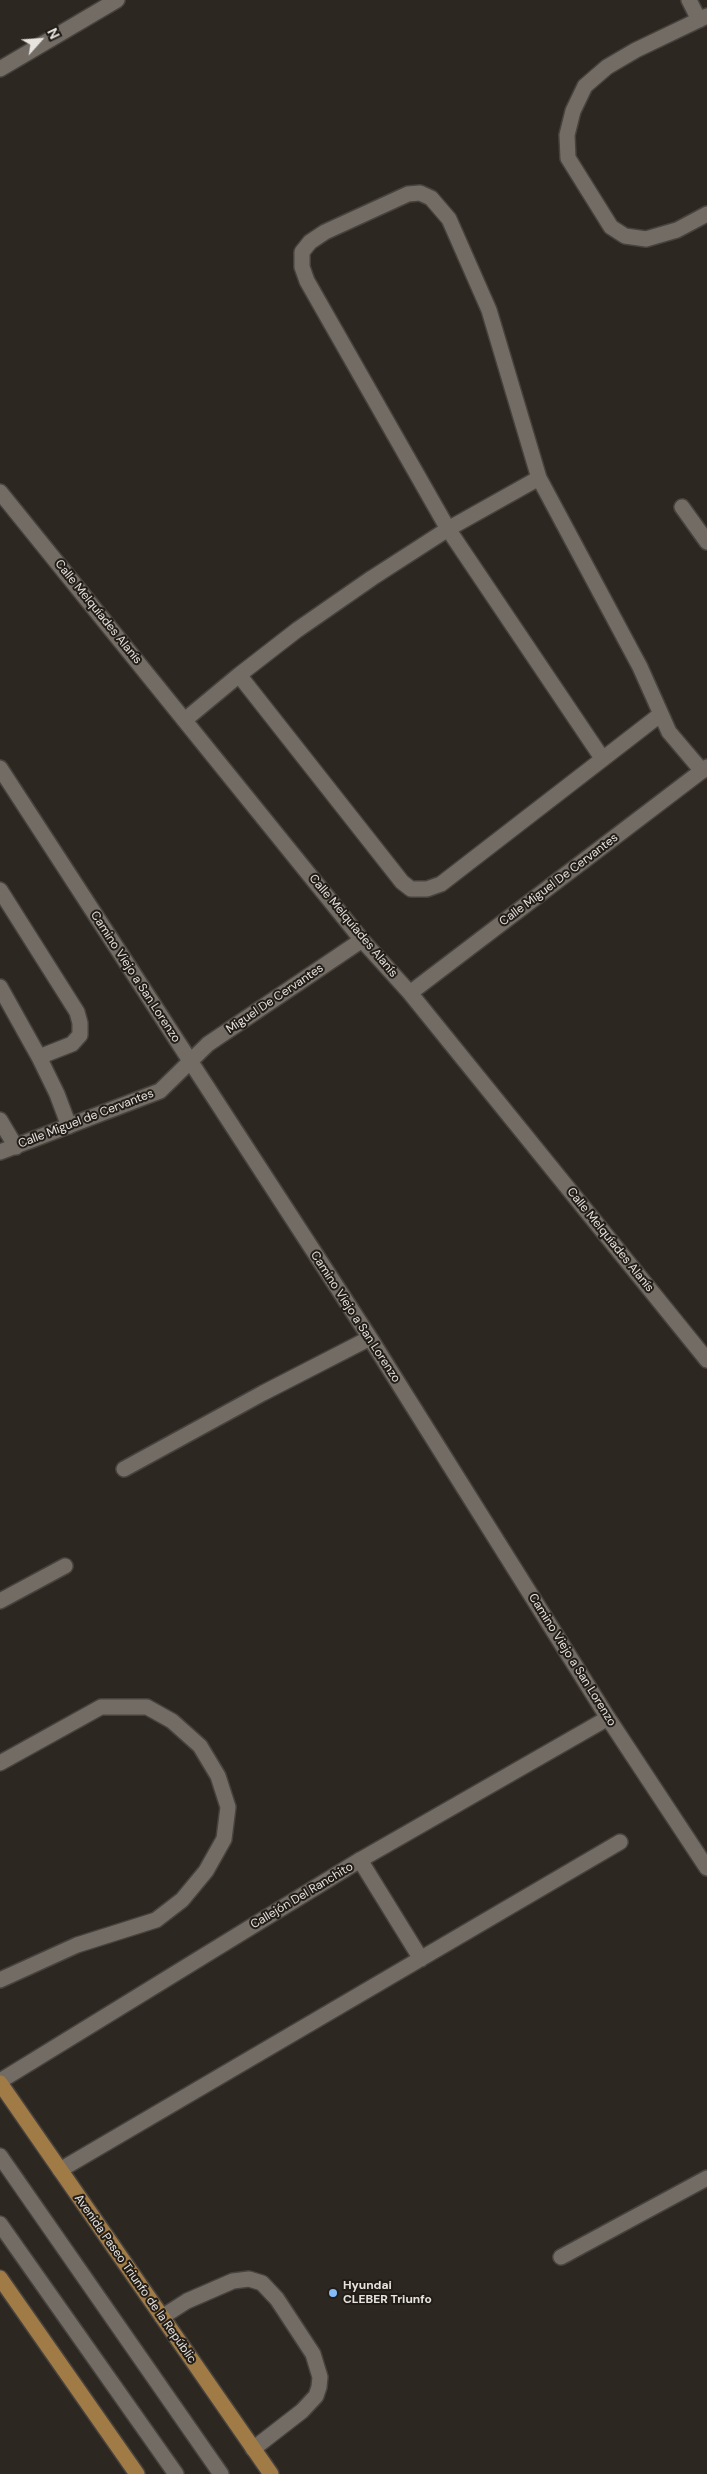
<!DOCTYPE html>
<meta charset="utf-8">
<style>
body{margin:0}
#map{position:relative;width:707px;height:2474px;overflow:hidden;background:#2c2720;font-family:"DM Sans",sans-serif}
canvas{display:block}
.north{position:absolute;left:15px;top:15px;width:50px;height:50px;-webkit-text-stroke:4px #221d17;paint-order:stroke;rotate:64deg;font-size:14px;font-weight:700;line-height:20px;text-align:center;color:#e7e3df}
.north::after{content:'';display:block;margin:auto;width:18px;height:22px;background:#e7e3df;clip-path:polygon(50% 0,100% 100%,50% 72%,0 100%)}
</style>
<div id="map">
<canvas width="707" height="2474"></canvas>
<div class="north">N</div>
</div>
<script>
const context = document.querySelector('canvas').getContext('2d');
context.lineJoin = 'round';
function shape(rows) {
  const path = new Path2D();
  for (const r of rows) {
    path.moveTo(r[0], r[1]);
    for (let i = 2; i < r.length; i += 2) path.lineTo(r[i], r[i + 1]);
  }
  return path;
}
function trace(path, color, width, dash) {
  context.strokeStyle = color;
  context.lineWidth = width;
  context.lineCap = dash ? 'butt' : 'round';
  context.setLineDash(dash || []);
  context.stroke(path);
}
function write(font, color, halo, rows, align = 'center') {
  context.font = font + ' "DM Sans",sans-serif';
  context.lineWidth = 4;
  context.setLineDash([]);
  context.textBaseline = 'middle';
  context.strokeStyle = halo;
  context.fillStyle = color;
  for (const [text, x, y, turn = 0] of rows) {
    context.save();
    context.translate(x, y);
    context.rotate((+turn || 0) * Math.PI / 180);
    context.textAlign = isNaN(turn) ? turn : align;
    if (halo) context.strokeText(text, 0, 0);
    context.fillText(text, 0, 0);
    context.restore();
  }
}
const service = shape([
 [689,0,699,20],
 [707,16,636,50,607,67,585,86,573,111,567,135,568,158,611,227,625,236,646,239,677,230,707,214],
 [682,507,707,542],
 [239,675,402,882,411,889,427,889,441,884,661,714],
 [186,719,239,675,297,630,372,578,448,529,539,478],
 [602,758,448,529,307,281,302,267,302,252,310,242,325,232,408,194,420,193,431,198,449,219,489,310,539,478,640,667,669,732,702,771],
 [0,890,77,1012,80,1023,80,1035,72,1044,39,1057,57,1094,69,1126],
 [0,987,39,1057],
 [0,1120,16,1147],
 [0,1601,65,1566],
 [0,1763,101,1707,147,1707,172,1721,200,1746,218,1776,228,1807,224,1839,206,1871,182,1900,156,1920,77,1945,0,1980],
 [360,1860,421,1959],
 [0,2156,221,2474],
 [60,2170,620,1842],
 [0,2224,176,2474],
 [561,2257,707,2178],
 [162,2317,187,2301,233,2281,249,2279,262,2283,277,2299,313,2354,320,2377,319,2387,316,2396,302,2411,253,2449]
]);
const minor = shape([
 [0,69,117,0],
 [0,492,362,940,410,993,707,1360],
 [0,768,370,1338,608,1718,707,1868],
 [410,993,707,767],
 [0,1152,160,1091,208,1044,362,940],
 [124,1469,263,1393,370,1338],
 [0,2081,360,1860,608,1718]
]);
const primary = shape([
 [0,2083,271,2474],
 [0,2278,137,2474]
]);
const markers = [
 [333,2293,5,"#84bcfb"]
];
const streetNames = [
 ["Calle Melquíades Alanís",98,612,51],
 ["Calle Miguel De Cervantes",559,880,-37],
 ["Calle Melquíades Alanís",353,926,50],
 ["Camino Viejo a San Lorenzo",135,977,57],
 ["Miguel De Cervantes",275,999,-34],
 ["Calle Miguel de Cervantes",86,1119,-21],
 ["Calle Melquíades Alanís",610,1240,51],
 ["Camino Viejo a San Lorenzo",355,1317,57],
 ["Camino Viejo a San Lorenzo",572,1660,58],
 ["Callejón Del Ranchito",302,1896,-31],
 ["Avenida Paseo Triunfo de la Repúblic",135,2279,55]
];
const poiNames = [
 ["Hyundai",343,2286],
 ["CLEBER Triunfo",343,2300]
];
trace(service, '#47423d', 18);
trace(minor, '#47423d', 18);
trace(primary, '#47423d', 18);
trace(service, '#726c65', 15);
trace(minor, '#726c65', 15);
trace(primary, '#a17b45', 15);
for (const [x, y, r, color] of markers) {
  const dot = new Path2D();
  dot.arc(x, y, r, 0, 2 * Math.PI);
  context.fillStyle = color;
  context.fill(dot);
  trace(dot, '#221d17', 2);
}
write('12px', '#e7e3df', '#221d17', streetNames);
write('bold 12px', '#e7e3df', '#221d17', poiNames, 'left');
</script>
